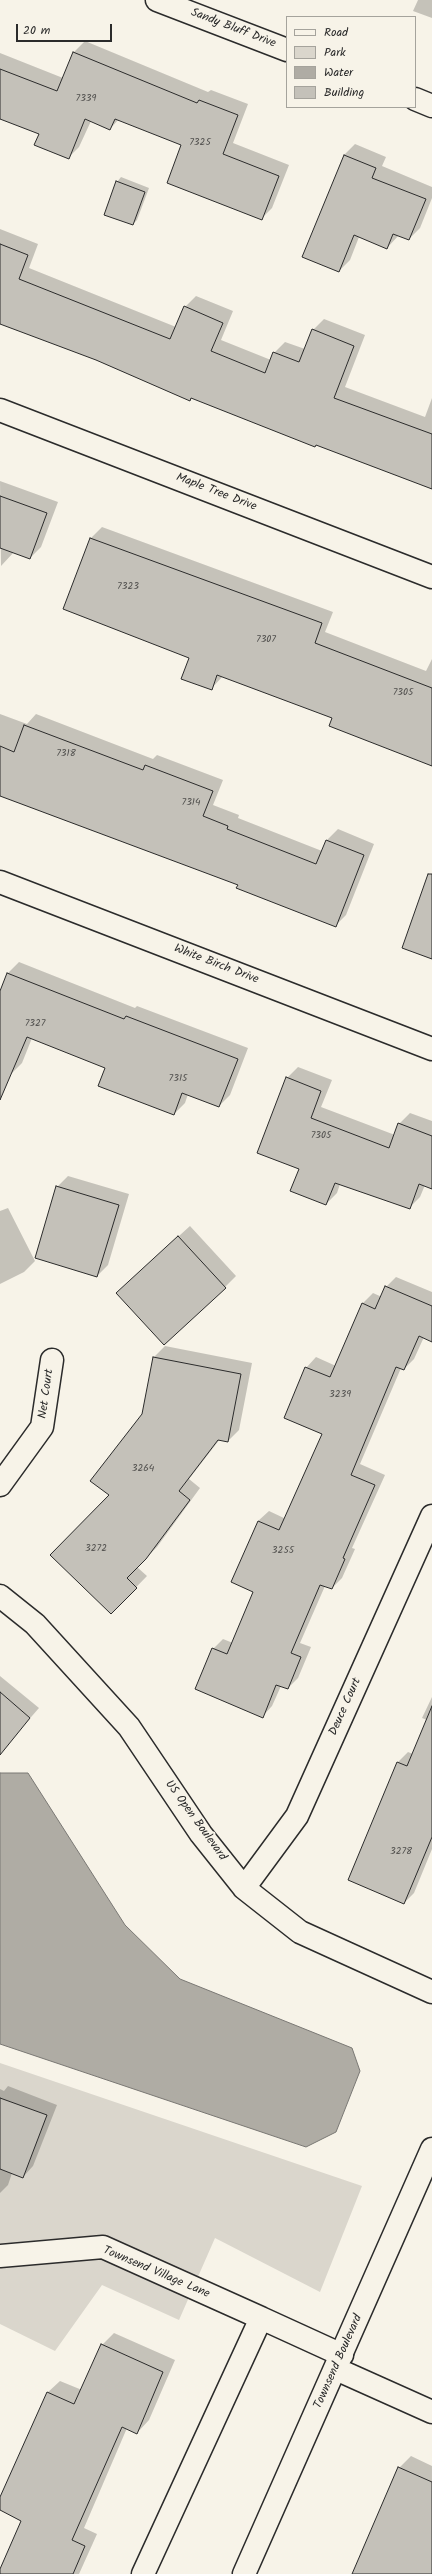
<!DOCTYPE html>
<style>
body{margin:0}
#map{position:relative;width:432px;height:2574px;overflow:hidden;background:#f7f3e8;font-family:Kalam,sans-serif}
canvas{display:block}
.legend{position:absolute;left:286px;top:16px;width:130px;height:92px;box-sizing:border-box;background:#f7f3e8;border:1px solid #a5a39c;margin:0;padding:5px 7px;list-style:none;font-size:12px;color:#2b2b2b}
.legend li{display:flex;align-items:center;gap:8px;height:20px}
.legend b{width:20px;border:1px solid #a5a39c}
.scale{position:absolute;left:16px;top:24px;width:96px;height:18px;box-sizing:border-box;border:2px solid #2b2b2b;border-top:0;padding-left:5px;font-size:12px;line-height:14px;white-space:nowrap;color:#2b2b2b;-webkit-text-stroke:3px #f7f3e8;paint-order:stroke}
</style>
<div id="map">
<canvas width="432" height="2574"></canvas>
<ul class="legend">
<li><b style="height:5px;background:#f7f3e8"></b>Road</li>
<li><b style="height:11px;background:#dad6cc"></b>Park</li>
<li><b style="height:11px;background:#afaca4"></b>Water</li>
<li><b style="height:11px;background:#c4c1b9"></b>Building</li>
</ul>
<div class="scale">20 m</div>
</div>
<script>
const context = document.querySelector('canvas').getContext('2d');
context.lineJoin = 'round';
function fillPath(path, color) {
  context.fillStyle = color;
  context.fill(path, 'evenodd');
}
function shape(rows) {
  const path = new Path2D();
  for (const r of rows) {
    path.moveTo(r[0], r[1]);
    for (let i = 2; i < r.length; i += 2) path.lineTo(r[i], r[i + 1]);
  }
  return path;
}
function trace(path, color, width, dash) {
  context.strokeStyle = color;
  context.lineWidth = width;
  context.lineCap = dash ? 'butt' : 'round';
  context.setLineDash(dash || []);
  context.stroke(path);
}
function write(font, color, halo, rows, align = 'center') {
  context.font = font + ' Kalam,sans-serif';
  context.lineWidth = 4;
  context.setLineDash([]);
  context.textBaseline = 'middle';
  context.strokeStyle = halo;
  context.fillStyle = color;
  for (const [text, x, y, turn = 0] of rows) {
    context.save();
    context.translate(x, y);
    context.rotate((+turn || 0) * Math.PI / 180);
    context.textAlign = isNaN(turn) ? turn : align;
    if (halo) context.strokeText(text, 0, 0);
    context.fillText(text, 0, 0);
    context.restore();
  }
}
const green = shape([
 [0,2063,362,2186,320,2292,215,2238,179,2320,102,2285,55,2351,0,2324]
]);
const water = shape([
 [0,1773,28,1773,125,1925,180,1979,352,2048,360,2071,336,2132,306,2147,0,2044,0,1773]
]);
const shadow = shape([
 [418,0,432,0,432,18,413,11],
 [85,41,208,92,211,90,248,104,233,143,289,165,272,208,261,219,182,145,119,119,110,129,91,121,79,147,68,158,40,134,0,118,0,53,63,78,74,52],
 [355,144,386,157,382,166,432,187,432,198,420,228,409,239,399,235,387,248,359,237,350,260,339,271,303,257,344,155],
 [121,177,149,188,137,220,133,224,117,182],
 [0,229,38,244,29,268,176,327,185,307,196,296,233,311,221,340,271,360,274,353,285,342,305,349,313,330,324,319,365,335,345,387,425,417,432,398,432,488,192,397,189,400,73,350,0,323],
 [0,481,58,502,41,547,30,558,14,552,1,566],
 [102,527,333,612,325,632,426,671,432,659,432,760,333,718,223,676,211,689,191,657,65,609,91,538],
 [0,714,27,724,36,714,153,759,157,755,223,780,213,805,239,815,238,818,322,851,327,840,338,829,374,844,346,915,335,926,239,884,0,796],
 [19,962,135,1008,137,1006,248,1048,230,1095,219,1106,188,1094,185,1103,174,1114,107,1067,32,1038,22,1063,11,1074,0,1070,0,993,8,973],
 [298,1067,332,1080,321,1107,395,1135,399,1124,410,1113,432,1121,432,1187,425,1185,420,1197,409,1208,340,1184,337,1193,326,1204,300,1168,287,1078],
 [68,1176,129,1194,108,1265,97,1276,57,1187],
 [8,1208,35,1261,24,1272,0,1284,0,1211],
 [190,1226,236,1276,225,1287,128,1282],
 [396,1277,432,1292,432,1341,424,1337,414,1359,404,1369,401,1368,360,1464,385,1475,352,1548,355,1549,342,1578,332,1588,325,1586,300,1643,311,1647,298,1678,288,1688,281,1686,272,1706,262,1717,213,1649,223,1639,233,1643,254,1591,258,1521,269,1511,286,1519,323,1434,306,1368,316,1357,336,1366,363,1303,373,1293,382,1297,386,1287],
 [165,1346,252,1363,239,1430,228,1441,220,1439,189,1479,200,1488,157,1547,137,1567,147,1576,111,1613,110,1495,143,1414,154,1357],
 [0,1676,39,1708,11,1740,0,1731],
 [432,1697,432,1849,414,1893,404,1903,349,1880,398,1762,408,1752,413,1754,427,1720,422,1718],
 [8,2086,57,2105,33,2166,23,2177,12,2173,8,2185,0,2193,0,2089,4,2091],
 [114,2333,175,2360,149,2420,137,2433,127,2428,84,2528,97,2534,79,2574,0,2574,22,2521,0,2509,0,2500,47,2393,60,2381,82,2390,102,2345],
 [411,2456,432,2466,432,2574,353,2574,399,2468]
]);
const building = shape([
 [73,52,197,103,199,100,238,115,223,154,279,176,262,220,167,183,181,145,115,119,110,130,85,119,69,159,34,145,39,134,0,119,0,69,57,91,73,52],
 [344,155,376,168,372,178,426,199,409,240,393,234,387,249,354,235,339,272,302,257,344,155],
 [116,181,145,192,133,225,104,215,116,181],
 [0,244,28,255,19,279,170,339,184,306,223,323,211,351,265,373,273,352,299,362,312,329,354,346,334,398,432,434,432,489,316,445,315,447,191,398,190,401,96,360,0,324,0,244],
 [0,496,47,513,30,559,0,548,0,496],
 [90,538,322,623,315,643,432,688,432,766,329,726,332,718,217,675,212,690,181,679,189,658,63,609,90,538],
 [24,725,143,770,145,765,213,791,203,816,228,826,227,829,316,864,326,840,364,855,336,927,236,888,238,885,0,796,0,746,14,752,24,725],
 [428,874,432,874,432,959,402,948,428,874],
 [7,973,124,1019,126,1016,238,1059,219,1107,182,1093,174,1115,98,1086,105,1068,27,1037,0,1100,0,991,7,973],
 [286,1077,321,1091,311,1118,389,1148,398,1123,432,1136,432,1189,419,1184,410,1209,335,1183,326,1205,290,1191,299,1169,257,1153,286,1077],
 [56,1186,119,1205,97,1277,35,1258,56,1186],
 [178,1236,226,1288,164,1345,116,1293,178,1236],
 [385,1286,432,1306,432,1342,419,1336,404,1370,396,1367,351,1475,375,1485,343,1558,345,1559,332,1589,320,1585,291,1653,301,1657,288,1689,276,1685,263,1718,195,1689,212,1648,227,1654,253,1592,231,1582,258,1521,279,1530,322,1434,284,1418,305,1367,330,1377,362,1303,375,1309,385,1286],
 [153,1357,241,1374,228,1442,218,1440,179,1491,190,1500,146,1559,127,1578,137,1588,111,1614,50,1555,109,1495,90,1481,142,1414,153,1357],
 [0,1692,30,1718,0,1755,0,1692],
 [432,1706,432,1837,404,1904,348,1880,397,1762,407,1766,432,1706],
 [0,2098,47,2115,23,2178,0,2169,0,2098],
 [101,2344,163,2372,137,2434,122,2427,72,2540,85,2546,73,2574,0,2574,0,2569,21,2521,0,2510,0,2497,47,2392,74,2404,101,2344],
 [398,2467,432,2482,432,2574,352,2574,398,2467]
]);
const minor = shape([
 [157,0,287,50],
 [415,99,432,106],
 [0,410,432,577],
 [0,882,432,1049],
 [0,1485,42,1427,52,1360],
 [0,1596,35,1624,129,1727,201,1834,244,1888,300,1932,432,1992],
 [244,1888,297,1816,432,1516],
 [0,2256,103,2247,261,2318],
 [336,2369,432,2412],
 [143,2574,261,2318,342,2355]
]);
const tertiary = shape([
 [244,2574,432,2149]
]);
const numberNames = [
 ["7339",86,99],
 ["7325",200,143],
 ["7323",128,587],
 ["7307",266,640],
 ["7305",403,693],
 ["7318",66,754],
 ["7314",191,803],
 ["7327",35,1024],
 ["7315",178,1079],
 ["7305",321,1136],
 ["3239",340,1395],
 ["3264",143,1469],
 ["3272",96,1549],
 ["3255",283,1551],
 ["3278",401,1852]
];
const streetNames = [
 ["Sandy Bluff Drive",233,29,21],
 ["Maple Tree Drive",216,493,21],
 ["White Birch Drive",216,965,21],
 ["Net Court",47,1394,-82],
 ["Deuce Court",346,1707,-66],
 ["US Open Boulevard",195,1821,54],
 ["Townsend Village Lane",156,2273,23],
 ["Townsend Boulevard",339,2362,-66]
];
fillPath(green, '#dad6cc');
fillPath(water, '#afaca4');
trace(water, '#7a7874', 1);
fillPath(shadow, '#0003');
fillPath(building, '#c4c1b9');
trace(building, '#2b2b2b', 1);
trace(minor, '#2b2b2b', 25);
trace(tertiary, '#2b2b2b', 25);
trace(minor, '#f7f3e8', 22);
trace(tertiary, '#f7f3e8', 22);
write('10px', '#51504e', null, numberNames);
write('12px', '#2b2b2b', '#f7f3e8', streetNames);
</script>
